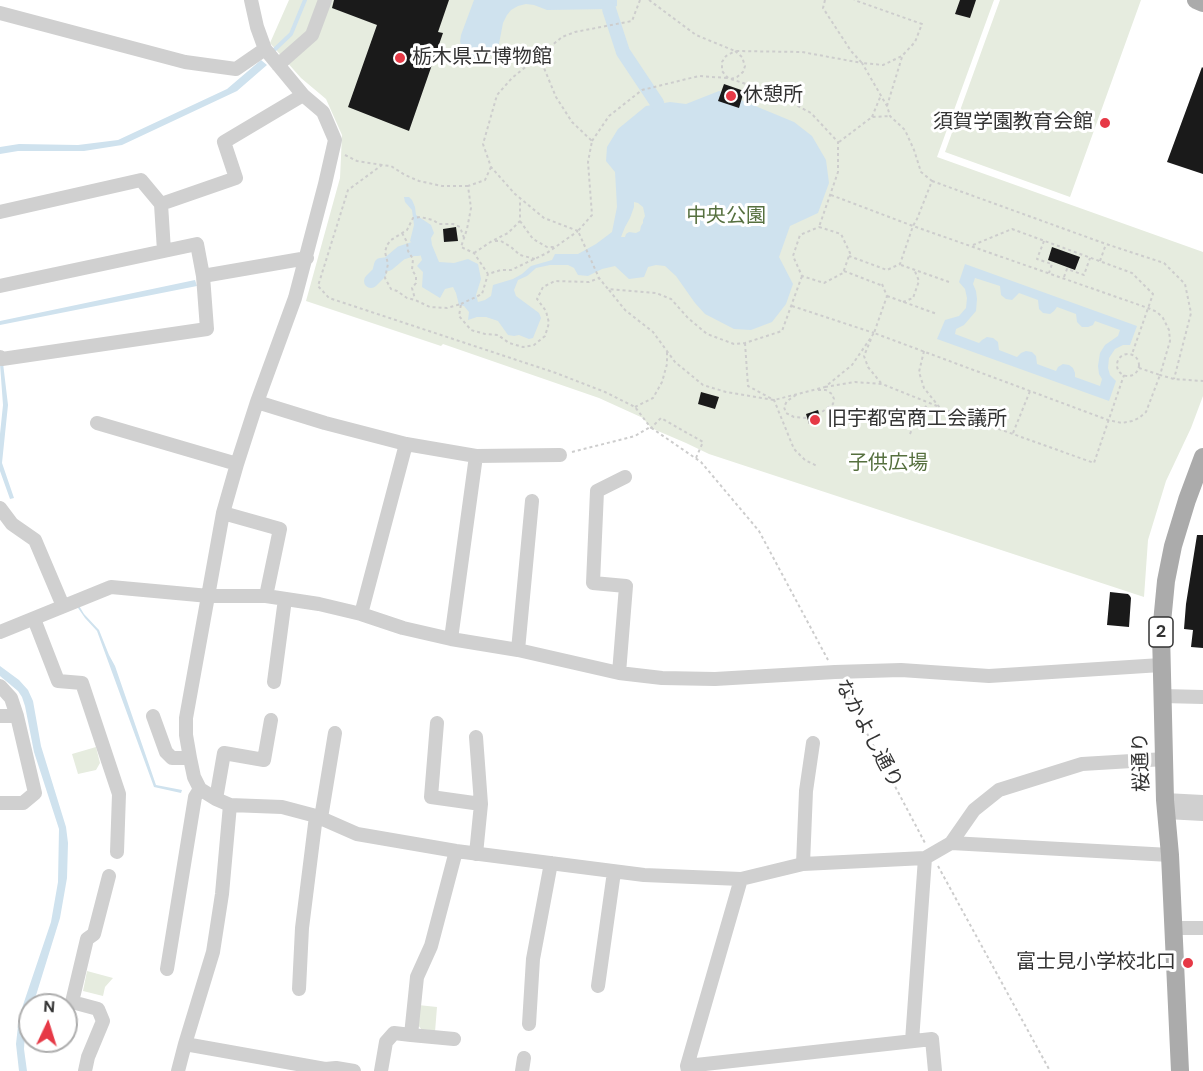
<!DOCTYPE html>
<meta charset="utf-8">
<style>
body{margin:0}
#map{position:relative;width:1203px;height:1071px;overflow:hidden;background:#fff;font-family:"DM Sans",sans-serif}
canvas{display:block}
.north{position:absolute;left:18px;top:993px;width:60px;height:60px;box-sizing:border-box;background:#fff;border:2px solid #adadad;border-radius:50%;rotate:4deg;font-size:16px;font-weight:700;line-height:24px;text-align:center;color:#333}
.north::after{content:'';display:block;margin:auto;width:21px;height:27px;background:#e63946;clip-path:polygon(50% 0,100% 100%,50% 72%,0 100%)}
</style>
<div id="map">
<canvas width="1203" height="1071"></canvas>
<div class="north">N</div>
</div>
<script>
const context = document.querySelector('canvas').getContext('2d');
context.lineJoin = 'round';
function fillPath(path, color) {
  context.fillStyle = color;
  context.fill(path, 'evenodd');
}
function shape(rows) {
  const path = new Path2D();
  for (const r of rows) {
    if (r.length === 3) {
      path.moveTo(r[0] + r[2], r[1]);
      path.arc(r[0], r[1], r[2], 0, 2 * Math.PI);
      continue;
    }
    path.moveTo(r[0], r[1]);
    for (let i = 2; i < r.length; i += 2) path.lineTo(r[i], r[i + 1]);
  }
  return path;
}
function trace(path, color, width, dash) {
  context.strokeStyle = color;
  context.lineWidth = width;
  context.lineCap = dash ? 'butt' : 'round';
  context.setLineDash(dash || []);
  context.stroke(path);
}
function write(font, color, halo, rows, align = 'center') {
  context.font = font + ' "DM Sans","Noto Sans JP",sans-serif';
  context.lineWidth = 6;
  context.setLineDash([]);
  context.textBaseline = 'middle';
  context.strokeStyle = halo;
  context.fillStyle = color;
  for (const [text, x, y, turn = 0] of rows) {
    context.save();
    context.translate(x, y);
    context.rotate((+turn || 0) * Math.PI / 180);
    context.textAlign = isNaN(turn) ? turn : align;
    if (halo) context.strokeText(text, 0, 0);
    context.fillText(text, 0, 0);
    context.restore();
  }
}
const green = shape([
 [289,0,994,0,937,157,1203,252,1203,396,1191,428,1166,481,1148,540,1144,597,709,454,686,443,651,428,643,418,599,398,443,344,441,346,306,301,340,178,342,135,326,99,301,78,270,43],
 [1000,0,1141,0,1070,197,945,152],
 [96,747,100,763,96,770,78,774,72,754],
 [87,971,113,978,105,987,103,996,83,991],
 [418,1005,437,1007,435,1032,423,1031,417,1024]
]);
const water = shape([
 [474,0,617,0,617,6,609,9,547,10,534,5,526,4,518,6,511,10,507,15,503,23,498,49,488,58,477,60,466,54,460,42,461,35],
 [261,60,267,65,237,91,122,145,84,151,18,151,0,154,0,147,19,144,78,145,118,140,227,89],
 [719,91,794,122,812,136,826,160,829,183,818,213,790,226,779,257,793,284,786,304,772,322,751,330,734,329,705,314,695,303,676,276,665,266,656,265,648,267,644,277,629,279,615,266,602,269,588,276,578,275,574,268,568,265,550,265,536,268,527,276,518,280,514,290,516,296,539,313,541,318,533,338,529,339,519,335,514,336,508,335,498,321,486,317,477,317,468,320,469,312,464,306,459,305,456,293,453,287,445,289,440,298,422,287,423,272,417,266,422,260,419,249,410,241,414,225,412,210,405,202,404,197,409,197,412,200,415,207,416,215,431,225,434,233,431,238,432,245,439,262,454,263,468,259,478,264,481,279,476,295,478,302,485,300,491,296,493,285,513,279,522,274,531,266,552,260,555,254,578,254,596,244,612,232,617,207,616,189,615,172,606,161,607,147,618,129,646,106,670,102,686,104],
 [634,202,638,203,643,207,645,216,643,220,643,223,641,226,640,231,636,233,629,232,626,234,625,237,621,237,625,227,630,218,634,207],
 [965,264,1137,326,1130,345,1123,345,1115,349,1109,358,1108,368,1110,375,1116,381,1109,401,937,339,945,320,959,316,966,308,967,298,965,289,959,282],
 [975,278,1000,286,1001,295,1006,299,1012,300,1019,293,1038,300,1039,309,1043,313,1050,314,1054,311,1057,307,1076,314,1077,322,1082,327,1088,327,1093,325,1095,321,1120,330,1118,336,1105,345,1100,353,1098,366,1099,374,1102,379,1100,386,1075,377,1075,373,1073,368,1069,365,1063,364,1058,367,1056,371,1037,364,1036,356,1032,352,1026,351,1021,353,1017,357,999,350,998,342,993,338,987,337,982,340,979,343,955,334,956,329,964,325,976,311,977,299,976,291,973,284],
 [195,280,197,286,0,325,0,321],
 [3,363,8,405,2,463,14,498,10,499,0,471,0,434,3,405,0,364],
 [78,604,84,614,99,630,109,655,115,666,156,785,182,790,181,793,154,787,97,631,85,618,76,605],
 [0,666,19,680,28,690,33,701,41,746,66,827,68,843,67,878,60,918,33,1005,30,1005,30,1014,25,1032,24,1049,27,1071,19,1071,16,1044,18,1026,22,1008,51,922,58,882,59,829,34,752,25,706,22,697,18,691,0,676]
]);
const stream = shape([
 [272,52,291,34,305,0]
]);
const canal = shape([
 [609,9,623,52,657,103],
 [371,281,379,273,381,265,388,264,401,253,413,249,418,249]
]);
const building = shape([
 [334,0,449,0,438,32,443,33,409,131,348,107,377,25,332,8],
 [960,0,976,0,970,18,955,14],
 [1202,67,1203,68,1203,174,1167,162],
 [724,84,744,91,739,108,718,101],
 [456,227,458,241,444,242,443,229],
 [1052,247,1080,257,1075,270,1048,260],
 [701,392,719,397,715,409,698,404],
 [818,410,821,420,809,424,806,414],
 [1197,535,1203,535,1203,648,1191,647,1193,630,1184,629,1186,604],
 [1110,592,1128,594,1130,596,1131,598,1129,627,1107,625]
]);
const path = shape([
 [640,0,632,21,575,32,562,37,539,56,556,97,572,122,592,141,588,162,592,215,578,231,599,278,608,289,656,293,671,299,688,318,707,334,734,344,745,343,782,331,802,276],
 [649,0,696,35,735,51,802,52,862,63,887,106,890,116,905,130,914,150,921,172,932,181,917,219,913,226,1148,308,1157,312,1163,318,1169,330,1170,341,1160,375,1174,379,1203,381],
 [825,0,823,8,851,51,862,63,883,65,902,56,915,42,922,24,854,0],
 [539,56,512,78,497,95,483,144,491,167,515,194,544,218,578,231],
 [731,79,737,77,743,72,745,66,742,57,735,51,726,56,722,62,722,71,728,78,773,93,811,113,838,142,838,172,819,227],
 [887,106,902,57],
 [872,117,881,95],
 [592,141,609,116,642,90,699,76,727,78],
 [839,142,872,117,890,116],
 [345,155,357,161,382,165],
 [491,167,485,180,468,186,471,208,467,229,461,247,474,253,488,274,501,270,511,270,547,253,578,231],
 [932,181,1106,244,1164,263,1185,284,1191,313,1174,379],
 [468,186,442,186,419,181,405,175,391,166,382,165,348,190,318,286,329,298,556,373,605,392,635,407,651,428,661,418,703,442,696,458],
 [831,195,913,226,900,264,887,270,849,256],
 [520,221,533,239,547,247,554,247],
 [819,227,841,234,850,253,843,273,824,283,802,276,793,256,800,235,819,227],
 [402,233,407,242,408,251,413,259,412,270,416,276,416,283,412,288,415,299],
 [464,238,460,227,453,224,439,224,433,220,420,217,413,218,407,230,391,240,387,245,385,252,388,264,385,278,391,289,397,291,407,298,415,300,430,307,447,308,461,304,459,316,471,330,485,334,498,335,509,343,523,347,534,345,545,336,549,323,546,311,537,299,543,287,555,281,589,282,599,278],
 [495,241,501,241,511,247,520,255,535,259],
 [1044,241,1037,259,1052,264,1049,273],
 [973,245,1012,229,1132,273,1153,294,1132,354],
 [474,253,492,241,508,233,520,221,520,200],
 [1100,261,1106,244],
 [901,265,949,282],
 [844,271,883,286],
 [1064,277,1067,269,1084,275,1090,258],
 [882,284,887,296,874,333,1108,420,1122,423,1132,421,1139,418,1146,412,1160,375,1139,368],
 [609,290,625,310,653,332,675,362,703,385,726,392,774,400,825,387,852,365,874,333],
 [887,296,937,314],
 [903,302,913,298,919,281,914,269],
 [461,304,482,294,488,274],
 [792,306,874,333],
 [871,339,864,356,868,367,881,383],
 [745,343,748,386,774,400,794,449,805,460,817,466],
 [924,351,919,372,924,388,940,408,1094,463,1124,375],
 [1128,365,11],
 [825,387,855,382,882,384,937,406],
 [818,390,826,390,832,394,834,399,833,404,819,414],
 [796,395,787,401,784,407,786,413,794,417,807,418],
 [635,407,653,398,662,382,667,364,667,352],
 [1013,433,1030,391],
 [910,434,917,417,928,404],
 [572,452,635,436,650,427,701,462,759,531,828,660],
 [842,686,925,843],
 [938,866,1050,1071]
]);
const minor = shape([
 [251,0,257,27,265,49,303,95,323,112,335,140,325,184,295,298,257,402,237,464,223,513,186,718,186,735,190,758,194,777,200,789,216,799,230,805,282,807,316,816,357,834,456,851,644,875,741,879,803,864,925,858,951,843,974,810,999,790,1082,764,1165,759],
 [0,13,185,62,236,69,265,49],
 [278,65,312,35,325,0],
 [0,212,141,180,161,204],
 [164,251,197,244,203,276],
 [0,286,164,251,161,204,236,178,224,142,303,95],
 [0,357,2,359,207,329,203,276,307,258],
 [257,402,325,423,406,444,476,456,560,455],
 [97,423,237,464],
 [0,508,12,524,35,540,63,606],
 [223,513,280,529,266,596],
 [361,614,406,444],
 [34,619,58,681,82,683,119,794,117,852],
 [0,632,111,587,209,596,266,596,319,604,361,614,403,628,451,639,518,650,619,673,662,678,715,679,835,672,901,670,989,676,1161,665],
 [451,639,476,456],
 [518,650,532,501],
 [619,673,626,586,593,583,597,491,625,477],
 [274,682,285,599],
 [0,686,11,698,17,716,35,793,23,803,0,803],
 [1162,696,1203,697],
 [0,716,17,716],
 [153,716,166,752,172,758,190,758],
 [437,723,431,797,481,804,476,854],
 [476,737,481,804],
 [216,799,224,753,264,760,271,720],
 [1165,800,1203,802],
 [1166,812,1203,814],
 [321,818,335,733],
 [951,843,1170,855],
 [803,864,806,791,813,743],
 [1174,928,1203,928],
 [167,969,195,797,200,789],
 [598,986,614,872],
 [299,989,302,928,316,816],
 [529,1024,533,959,551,863],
 [411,1035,454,1039],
 [912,1041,925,858],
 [185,1044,325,1069,336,1068,354,1071],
 [687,1066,741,879],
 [85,1071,88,1057,103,1021,98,1009,72,1002,87,939,94,934,109,876],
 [178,1071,185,1044,213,952,222,894,230,805],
 [381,1071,386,1042,394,1033,411,1035,417,977,431,946,456,851],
 [522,1071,524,1058],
 [688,1071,687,1066,932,1039,935,1071]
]);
const major = shape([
 [1196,0,1203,3],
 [1180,1071,1170,855,1165,800,1161,633,1166,581,1173,546,1187,500,1203,457]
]);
const markers = [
 [400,58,6,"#e63946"],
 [731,96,6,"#e63946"],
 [1105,123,6,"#e63946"],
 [815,420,6,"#e63946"],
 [1188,963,6,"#e63946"]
];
const shields = [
 [1161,632,24]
];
const shieldNames = [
 ["2",1161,632]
];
const poiNames = [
 ["栃木県立博物館",412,58],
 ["休憩所",743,96],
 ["須賀学園教育会館",1093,123,"right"],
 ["旧宇都宮商工会議所",827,420],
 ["富士見小学校北口",1176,963,"right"]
];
const parkNames = [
 ["中央公園",726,217],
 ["子供広場",888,464]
];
const streetNames = [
 ["なかよし通り",868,734,62],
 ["桜通り",1142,762,-92]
];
fillPath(green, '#e6ecdf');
fillPath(water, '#cfe2ee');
trace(stream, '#cfe2ee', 4);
trace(canal, '#cfe2ee', 14);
fillPath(building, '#1a1a1a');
trace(path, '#cdcdcd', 2, [3, 3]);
trace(minor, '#d0d0d0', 14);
trace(major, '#ababab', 18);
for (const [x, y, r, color] of markers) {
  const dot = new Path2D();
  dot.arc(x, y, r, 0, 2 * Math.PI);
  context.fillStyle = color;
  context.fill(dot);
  trace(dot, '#fff', 2);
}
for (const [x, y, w] of shields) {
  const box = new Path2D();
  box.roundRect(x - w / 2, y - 15, w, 30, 4.5);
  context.fillStyle = '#fff';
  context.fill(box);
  trace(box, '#333', 1.5);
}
write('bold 18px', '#333', null, shieldNames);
write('20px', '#333', '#fff', poiNames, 'left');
write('20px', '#56703f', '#fff', parkNames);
write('20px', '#333', '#fff', streetNames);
</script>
